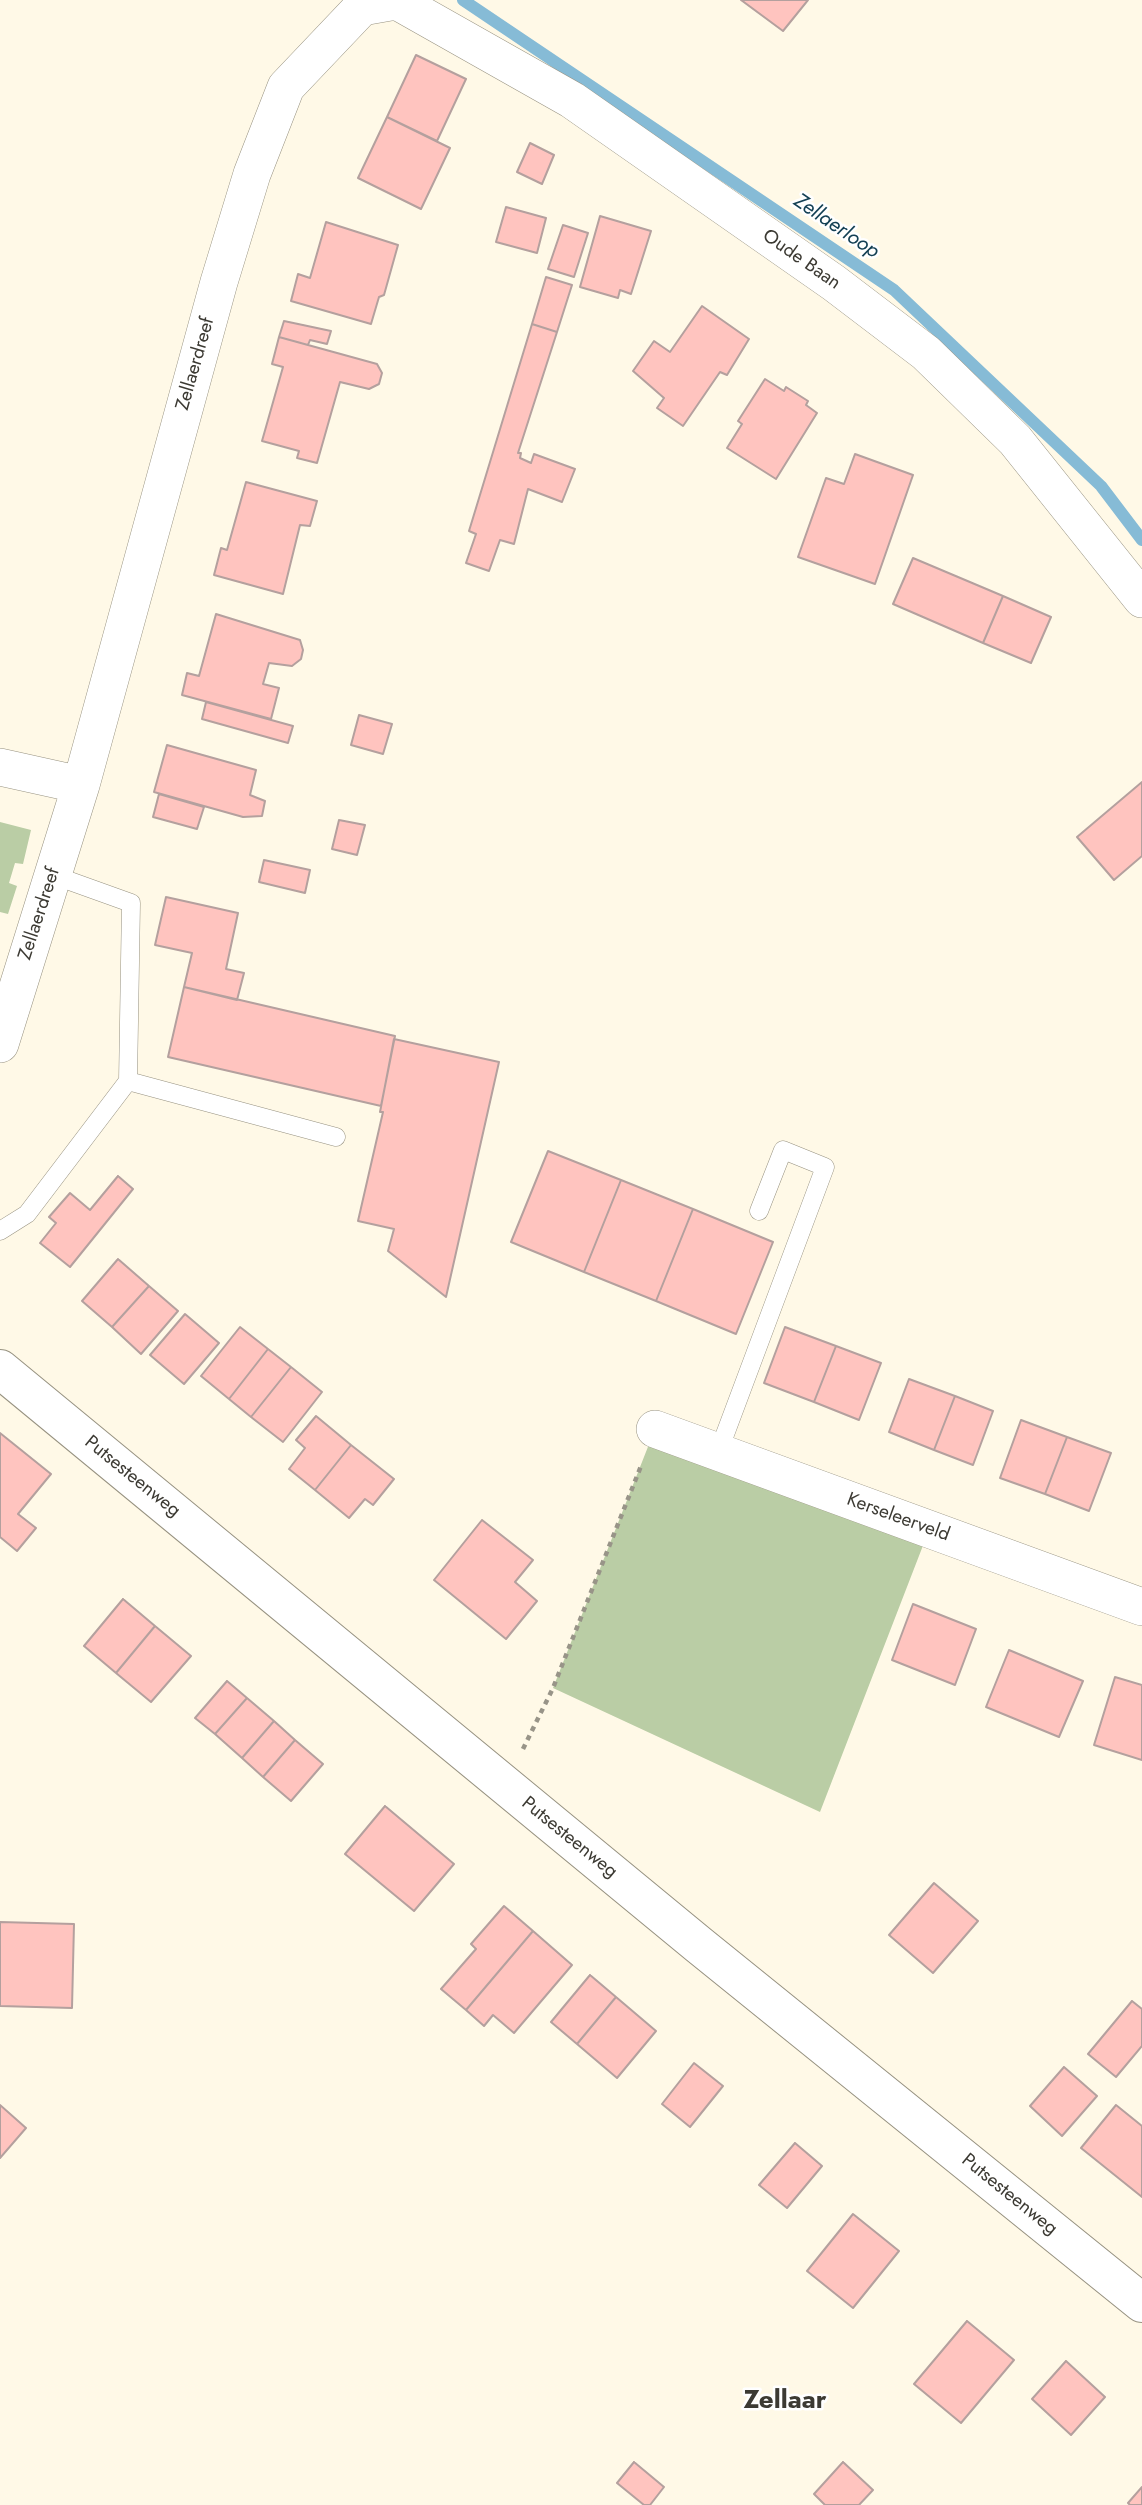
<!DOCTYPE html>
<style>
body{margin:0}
canvas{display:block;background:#fff9e7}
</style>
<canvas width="1142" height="2505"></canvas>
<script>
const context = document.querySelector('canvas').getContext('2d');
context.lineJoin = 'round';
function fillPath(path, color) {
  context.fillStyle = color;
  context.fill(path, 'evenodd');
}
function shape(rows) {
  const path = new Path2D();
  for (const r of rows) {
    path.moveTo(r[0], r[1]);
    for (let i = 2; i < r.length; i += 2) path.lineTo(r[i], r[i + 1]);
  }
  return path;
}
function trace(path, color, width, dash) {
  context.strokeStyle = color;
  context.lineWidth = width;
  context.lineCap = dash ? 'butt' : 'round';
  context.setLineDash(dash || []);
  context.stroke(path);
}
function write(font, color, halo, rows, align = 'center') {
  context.font = font + ' Jost,sans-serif';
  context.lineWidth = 5;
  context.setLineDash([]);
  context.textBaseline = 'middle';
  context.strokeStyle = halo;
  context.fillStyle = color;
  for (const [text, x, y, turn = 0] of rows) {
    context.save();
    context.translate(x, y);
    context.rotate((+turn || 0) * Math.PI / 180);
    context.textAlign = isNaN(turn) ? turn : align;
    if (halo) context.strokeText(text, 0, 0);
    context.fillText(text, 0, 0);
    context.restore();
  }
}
const green = shape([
 [0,822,31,830,23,864,15,863,9,883,17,886,8,914,0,912],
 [655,1429,929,1530,820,1812,553,1688]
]);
const stream = shape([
 [463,0,894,290,1101,486,1142,540]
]);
const building = shape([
 [741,0,808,0,783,31,741,0],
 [416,55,466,79,437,141,387,117,416,55],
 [387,117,450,148,421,209,358,178,387,117],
 [530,143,554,155,542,184,517,172,530,143],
 [506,207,546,218,537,253,496,242,506,207],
 [600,216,651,231,631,294,620,290,618,298,580,287,600,216],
 [326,222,398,245,384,295,379,297,371,324,291,301,298,274,310,278,326,222],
 [563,225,588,233,574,277,548,269,563,225],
 [546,277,572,285,557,332,532,324,546,277],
 [702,306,749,339,727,375,720,372,683,426,657,408,664,398,633,371,654,341,670,352,702,306],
 [284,321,331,331,327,344,310,340,308,345,279,337,284,321],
 [532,324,557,332,518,453,521,453,520,458,531,463,534,454,575,469,562,502,528,489,514,544,500,540,489,571,466,563,476,534,469,531,532,324],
 [279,337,377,364,382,373,379,384,369,389,340,382,317,463,297,458,299,451,262,441,283,367,272,364,279,337],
 [765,379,784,391,786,387,808,401,806,405,817,413,776,479,727,448,742,424,738,421,765,379],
 [855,454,913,475,875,584,798,557,826,478,844,484,855,454],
 [246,482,317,501,310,526,300,525,283,594,214,575,221,548,227,550,246,482],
 [913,558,1003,596,983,643,893,604,913,558],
 [1003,596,1051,617,1031,663,983,643,1003,596],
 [216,614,300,640,303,650,301,659,292,666,269,663,263,684,279,688,271,719,182,695,187,673,199,676,216,614],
 [206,702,293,726,288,743,202,719,206,702],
 [359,715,392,724,383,754,351,745,359,715],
 [167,745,256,770,250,795,265,801,262,816,243,817,154,792,167,745],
 [1142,782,1142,856,1114,880,1077,837,1142,782],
 [159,794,204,807,197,829,153,817,159,794],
 [339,820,365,825,357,855,332,849,339,820],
 [264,860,310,870,305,893,259,882,264,860],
 [166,897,238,913,226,969,244,973,237,1000,184,987,192,953,155,945,166,897],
 [184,987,395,1036,381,1106,168,1057,184,987],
 [394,1039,499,1062,446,1297,388,1251,394,1229,358,1221,383,1112,380,1112,394,1039],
 [548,1151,621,1180,584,1272,511,1242,548,1151],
 [118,1176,133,1189,70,1267,40,1243,56,1223,49,1217,70,1193,90,1210,118,1176],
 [621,1180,693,1209,656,1301,584,1272,621,1180],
 [693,1209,773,1242,736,1334,656,1301,693,1209],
 [118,1259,149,1286,112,1327,82,1301,118,1259],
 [149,1286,178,1311,141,1354,112,1327,149,1286],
 [185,1314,219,1343,184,1384,150,1355,185,1314],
 [240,1327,268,1349,229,1399,201,1376,240,1327],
 [785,1327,836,1346,814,1402,764,1383,785,1327],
 [836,1346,881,1363,859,1420,814,1402,836,1346],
 [268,1349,291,1367,251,1417,229,1399,268,1349],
 [291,1367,322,1392,283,1442,251,1417,291,1367],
 [909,1379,955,1396,934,1450,889,1432,909,1379],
 [955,1396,993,1411,973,1465,934,1450,955,1396],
 [316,1416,351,1445,315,1490,289,1469,305,1448,296,1440,316,1416],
 [1021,1420,1067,1437,1045,1494,1000,1478,1021,1420],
 [0,1433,51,1474,18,1514,36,1528,17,1551,0,1537,0,1433],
 [1067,1437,1111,1453,1089,1511,1045,1494,1067,1437],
 [351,1445,394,1479,373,1505,365,1499,349,1518,315,1490,351,1445],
 [482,1520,533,1560,515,1582,537,1601,506,1639,434,1580,482,1520],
 [123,1599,155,1626,116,1673,84,1646,123,1599],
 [913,1604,976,1629,955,1685,892,1660,913,1604],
 [155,1626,191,1656,151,1702,116,1673,155,1626],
 [1009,1650,1083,1681,1059,1737,986,1707,1009,1650],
 [1115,1677,1142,1685,1142,1760,1094,1745,1115,1677],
 [227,1681,247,1698,215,1734,195,1718,227,1681],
 [247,1698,274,1721,242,1758,215,1734,247,1698],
 [274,1721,295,1740,263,1777,242,1758,274,1721],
 [295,1740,323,1764,291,1801,263,1777,295,1740],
 [385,1806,454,1864,414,1911,345,1854,385,1806],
 [934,1883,978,1921,933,1973,889,1935,934,1883],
 [504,1906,533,1931,466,2010,441,1989,476,1949,471,1944,504,1906],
 [0,1922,74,1924,72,2008,0,2006,0,1922],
 [533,1931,572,1965,514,2033,493,2015,484,2026,466,2010,533,1931],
 [590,1975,616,1997,577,2044,551,2022,590,1975],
 [616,1997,656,2031,617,2078,577,2044,616,1997],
 [1132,2001,1142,2009,1142,2046,1116,2077,1088,2054,1132,2001],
 [694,2063,723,2086,690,2127,662,2104,694,2063],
 [1064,2067,1097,2096,1062,2136,1030,2106,1064,2067],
 [0,2105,26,2128,0,2158,0,2105],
 [1116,2105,1142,2126,1142,2197,1081,2148,1116,2105],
 [795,2143,822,2166,787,2208,759,2185,795,2143],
 [853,2214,899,2251,853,2308,807,2271,853,2214],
 [967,2321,1014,2360,961,2423,914,2384,967,2321],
 [1066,2361,1105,2397,1071,2435,1032,2399,1066,2361],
 [634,2462,664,2487,650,2505,644,2505,617,2483,634,2462],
 [843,2462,873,2490,859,2505,825,2505,814,2494,843,2462],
 [1142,2487,1142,2505,1130,2505,1128,2503,1142,2487]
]);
const path = shape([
 [523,1749,553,1688,641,1466]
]);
const service = shape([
 [53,875,131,903,128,1081],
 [0,1231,27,1214,128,1081,336,1137],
 [718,1453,825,1167,783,1150,759,1211]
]);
const minor = shape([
 [395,0,572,100,834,283,926,353,1015,440,1142,599],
 [0,767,81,785],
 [0,1044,81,785,219,282,252,174,286,87,362,7,396,1],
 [655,1429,1142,1607]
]);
const secondary = shape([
 [0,1369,699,1945,1142,2303]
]);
const streetNames = [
 ["Oude Baan",801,260,35],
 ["Zellaerdreef",196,364,-74],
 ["Zellaerdreef",40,914,-72],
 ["Putsesteenweg",132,1477,39],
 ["Kerseleerveld",898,1518,20],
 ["Putsesteenweg",569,1838,39],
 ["Putsesteenweg",1009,2195,39]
];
const waterNames = [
 ["Zellaerloop",836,227,34]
];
const districtNames = [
 ["Zellaar",785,2402]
];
fillPath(green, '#bacda5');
trace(stream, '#86bbd6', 12);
fillPath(building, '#ffc4bf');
trace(building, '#b4a09e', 2);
trace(service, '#979281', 19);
trace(minor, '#979281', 38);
trace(secondary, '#979281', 40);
trace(path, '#989488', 4.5, [5, 5]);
trace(service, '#fff', 18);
trace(minor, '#fff', 37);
trace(secondary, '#fff', 38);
write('19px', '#3c3a33', '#fff', streetNames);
write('italic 21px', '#144054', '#fff', waterNames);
write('bold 26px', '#3c3a33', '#fff', districtNames);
</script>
